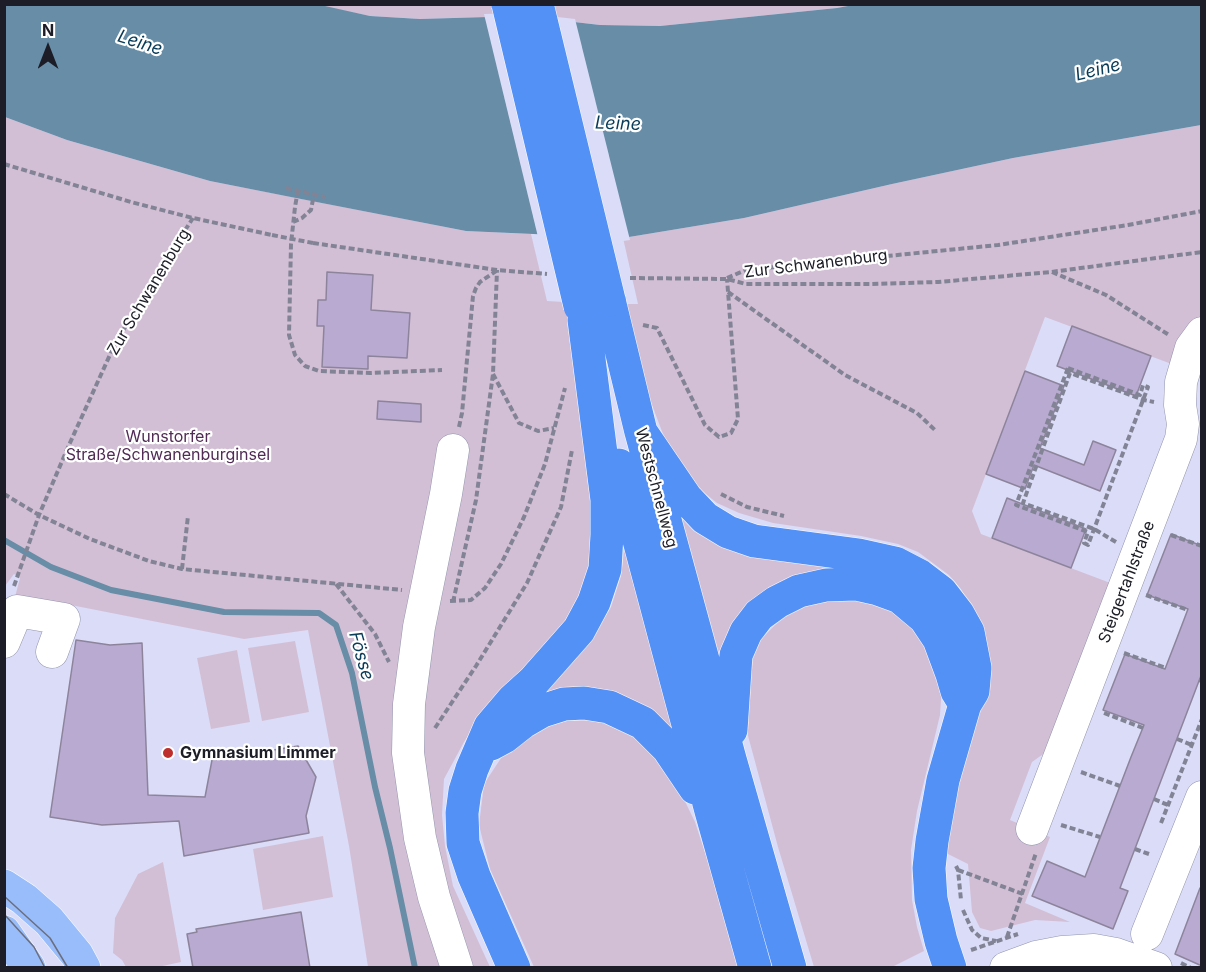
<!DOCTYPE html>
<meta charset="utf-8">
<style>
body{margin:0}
#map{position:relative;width:1206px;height:972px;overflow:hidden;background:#dbddf8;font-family:Inter,sans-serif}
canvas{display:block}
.frame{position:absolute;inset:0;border:6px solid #1c1d26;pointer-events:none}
.north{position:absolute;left:18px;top:18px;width:60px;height:60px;-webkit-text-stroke:4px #fff;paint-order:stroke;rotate:0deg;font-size:16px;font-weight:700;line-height:24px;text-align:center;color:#1c1d26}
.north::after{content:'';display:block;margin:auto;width:21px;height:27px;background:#1c1d26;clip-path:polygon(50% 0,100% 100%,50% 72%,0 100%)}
</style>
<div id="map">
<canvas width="1206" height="972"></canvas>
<div class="frame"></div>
<div class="north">N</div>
</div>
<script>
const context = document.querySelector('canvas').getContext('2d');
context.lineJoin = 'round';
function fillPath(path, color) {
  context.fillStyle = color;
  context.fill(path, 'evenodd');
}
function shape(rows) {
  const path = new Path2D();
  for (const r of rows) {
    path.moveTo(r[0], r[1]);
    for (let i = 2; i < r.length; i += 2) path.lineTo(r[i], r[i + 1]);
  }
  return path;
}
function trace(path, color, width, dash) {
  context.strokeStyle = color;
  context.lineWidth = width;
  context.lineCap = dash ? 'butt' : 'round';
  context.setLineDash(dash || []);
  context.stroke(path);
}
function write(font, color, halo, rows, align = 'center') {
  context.font = font + ' Inter,sans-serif';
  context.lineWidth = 4.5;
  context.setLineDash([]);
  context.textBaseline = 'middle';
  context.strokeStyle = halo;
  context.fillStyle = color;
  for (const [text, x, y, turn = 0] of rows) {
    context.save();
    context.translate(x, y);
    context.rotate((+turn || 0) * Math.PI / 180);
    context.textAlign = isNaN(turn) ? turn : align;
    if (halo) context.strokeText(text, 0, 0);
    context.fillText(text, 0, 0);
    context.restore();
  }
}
const green = shape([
 [316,5,859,5,837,8,660,26,600,25,522,16,420,19,370,16],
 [5,117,67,140,210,181,466,231,531,234,547,301,565,302,578,370,599,536,576,616,483,712,464,742,444,779,442,815,445,846,453,886,490,967,368,967,349,846,308,630,244,639,40,599,15,597,20,578,14,574,5,586],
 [1201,125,1201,318,1177,366,1045,317,972,511,981,534,1113,584,1049,750,1032,762,1010,820,1050,837,1025,903,1070,922,1035,920,991,931,980,928,972,912,968,864,946,853,973,612,961,589,949,575,918,552,898,544,861,536,773,523,739,513,717,503,697,487,666,442,640,373,622,304,638,304,623,238,744,218,892,184,1013,158],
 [680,513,869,569,810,577,718,669],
 [624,551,628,552,677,735,536,697,594,636,611,607,621,576],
 [856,599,883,604,902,617,927,644,942,685,940,715,917,811,911,850,912,900,917,927,924,951,892,967,814,967,778,847,747,732,749,660,761,639,775,625,791,613,804,606,828,600],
 [295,641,309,712,262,721,248,648],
 [237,650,250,722,211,729,197,658],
 [596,720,619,727,643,744,663,767,680,791,695,822,712,874,738,967,534,967,490,869,479,825,484,784,503,755,541,728,567,721],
 [323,836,333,897,263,910,253,849],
 [163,862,181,962,158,967,126,967,122,960,113,953,115,918,138,874]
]);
const water = shape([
 [316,4,370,16,420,19,522,16,600,25,660,26,837,8,859,4,1201,5,1201,125,1013,158,892,184,744,218,623,238,466,231,296,198,210,181,67,140,5,117,4,5]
]);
const pier = shape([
 [522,13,575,19,630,240,623,241,538,237,484,14]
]);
const stream = shape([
 [4,540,51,567,111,590,224,612,319,613,336,625,352,673,375,787,390,848,415,968]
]);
const building = shape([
 [327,272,373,275,371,310,410,313,407,358,368,356,368,369,322,367,324,326,317,326,318,300,326,300,327,272],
 [1072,326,1151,356,1136,396,1057,366,1072,326],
 [1025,371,1064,386,1040,448,1084,465,1093,441,1116,450,1100,491,1034,465,1025,489,986,474,1025,371],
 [378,401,421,404,421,422,377,419,378,401],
 [1007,498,1086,529,1071,568,992,538,1007,498],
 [1171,534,1202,546,1202,673,1120,888,1128,891,1113,929,1032,896,1047,861,1085,877,1131,757,1144,725,1103,710,1125,654,1165,669,1177,638,1188,609,1147,595,1171,534],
 [76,640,110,645,142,643,148,795,205,797,212,760,298,746,316,777,306,816,309,833,184,856,179,821,102,825,50,817,76,640],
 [1200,888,1202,888,1202,966,1175,954,1200,888],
 [301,912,310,968,193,968,187,934,197,932,196,929,301,912]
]);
const path = shape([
 [4,164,131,202,193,218,272,235],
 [286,188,325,197],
 [298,190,295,207,291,244,289,335,295,355,305,366,319,371,370,373,442,370],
 [293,222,302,218,311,210,314,194],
 [313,243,497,270,547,274],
 [1052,272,1106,295,1169,335],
 [630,278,727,279,746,284,871,284,938,282,1051,272,1202,252],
 [727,278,746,270,998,245,1128,225,1202,211],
 [728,292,845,375,917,413,936,431],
 [643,325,657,328,705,425,719,437,731,433,738,419,727,279],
 [1068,368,1140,395,1143,385,1148,387,1088,545,1084,543,1088,532,1016,505,1068,368],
 [493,374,519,423,538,431,554,428],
 [459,427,462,413,473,296,476,288,480,282,496,271],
 [4,494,39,515,90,539,149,561,182,569,402,590],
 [721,494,747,507,784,516],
 [1171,535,1202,546],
 [1116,542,1094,529,1023,503,1070,373,1144,400,1154,402],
 [182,569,188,516],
 [336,584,375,634,389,662],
 [14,586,39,515,69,445,114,346,150,284,193,218],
 [1146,595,1188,610],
 [450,601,471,600,485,588,501,564,524,517,545,464,565,388],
 [453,602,476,500,493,374,497,270],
 [1124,653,1166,668],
 [1199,680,1202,681],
 [1104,713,1143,728],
 [435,728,476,666,527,583,561,507,572,450],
 [1177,739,1192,745],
 [1081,772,1120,786],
 [1154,799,1168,805],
 [1161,823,1202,719],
 [1061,825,1100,837],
 [1135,849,1149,854],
 [956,866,958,870,961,900],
 [958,870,1023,894],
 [963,910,972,930,981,938,996,941],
 [1007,937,1036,853],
 [971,950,1018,934],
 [1181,963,1191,968]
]);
const minor = shape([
 [453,450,446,494,419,627,409,704,408,753,420,838,434,897,457,968],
 [4,642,17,611,64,619,52,652],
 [1032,829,1181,439,1183,424,1180,405,1181,382,1191,348,1202,333],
 [1147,934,1202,797],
 [1006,968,1036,957,1062,952,1094,950,1116,954,1156,968]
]);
const major = shape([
 [4,886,24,899,49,921,77,955,84,968],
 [4,932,29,968]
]);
const highway = shape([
 [609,300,641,432,730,759,790,968],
 [641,432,686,498,705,518,728,532,754,541,859,555,895,563,920,576,941,592,958,614,968,632,975,668,973,691,965,704,943,780,932,841,929,868,931,899,941,941,950,968],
 [619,465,711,811,755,968],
 [731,730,736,655,746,632,759,615,777,602,799,591,826,585,856,584,878,589,900,597,925,618,939,639,952,674,957,691,965,704],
 [491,744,504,737,523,722,542,711,564,704,584,703,609,707,643,723,668,748,695,788],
 [514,968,474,876,463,843,462,813,465,791,472,769,490,727,513,700,534,681,579,630,594,602,605,569,607,535,607,500,584,320]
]);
const tram = shape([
 [4,896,50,938,68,968],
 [4,914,34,947,45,968]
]);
const pathBridge = shape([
 [272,235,313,243]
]);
const highwayBridge = shape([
 [508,4,580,306],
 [537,4,609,300]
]);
const markers = [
 [168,753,6,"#bd2e2d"]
];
const streetNames = [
 ["Zur Schwanenburg",816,264,-7],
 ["Zur Schwanenburg",149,292,-59],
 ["Westschnellweg",656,488,75],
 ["Steigertahlstraße",1127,582,-69]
];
const parkNames = [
 ["Wunstorfer",168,437],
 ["Straße/Schwanenburginsel",168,455]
];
const poiNames = [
 ["Gymnasium Limmer",180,753]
];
const waterNames = [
 ["Leine",140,43,18],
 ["Leine",1098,70,-14],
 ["Leine",618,124,2],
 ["Fösse",361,656,74]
];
fillPath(green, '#d3bfd5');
fillPath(water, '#678da7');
fillPath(pier, '#dbddf8');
trace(stream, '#678da7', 6);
fillPath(building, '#b8aad1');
trace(building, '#8d849c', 1.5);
trace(minor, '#9294ad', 33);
trace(major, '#fff', 34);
trace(highway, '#fff', 34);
trace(path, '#828496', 4, [6, 3]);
trace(minor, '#fff', 32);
trace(major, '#98bdfa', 33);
trace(highway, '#5391f7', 33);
trace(tram, '#6c6e7e', 1.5);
trace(highwayBridge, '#fff', 34, []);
trace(pathBridge, '#828496', 4, [6, 3]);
trace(highwayBridge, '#5391f7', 33);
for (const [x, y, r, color] of markers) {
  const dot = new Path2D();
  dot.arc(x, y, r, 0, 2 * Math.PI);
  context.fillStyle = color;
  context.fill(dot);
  trace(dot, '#fff', 2);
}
write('16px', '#1c1d26', '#fff', streetNames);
write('16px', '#512a56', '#fff', parkNames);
write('bold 16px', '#1c1d26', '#fff', poiNames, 'left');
write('italic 18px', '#093c58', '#fff', waterNames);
</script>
